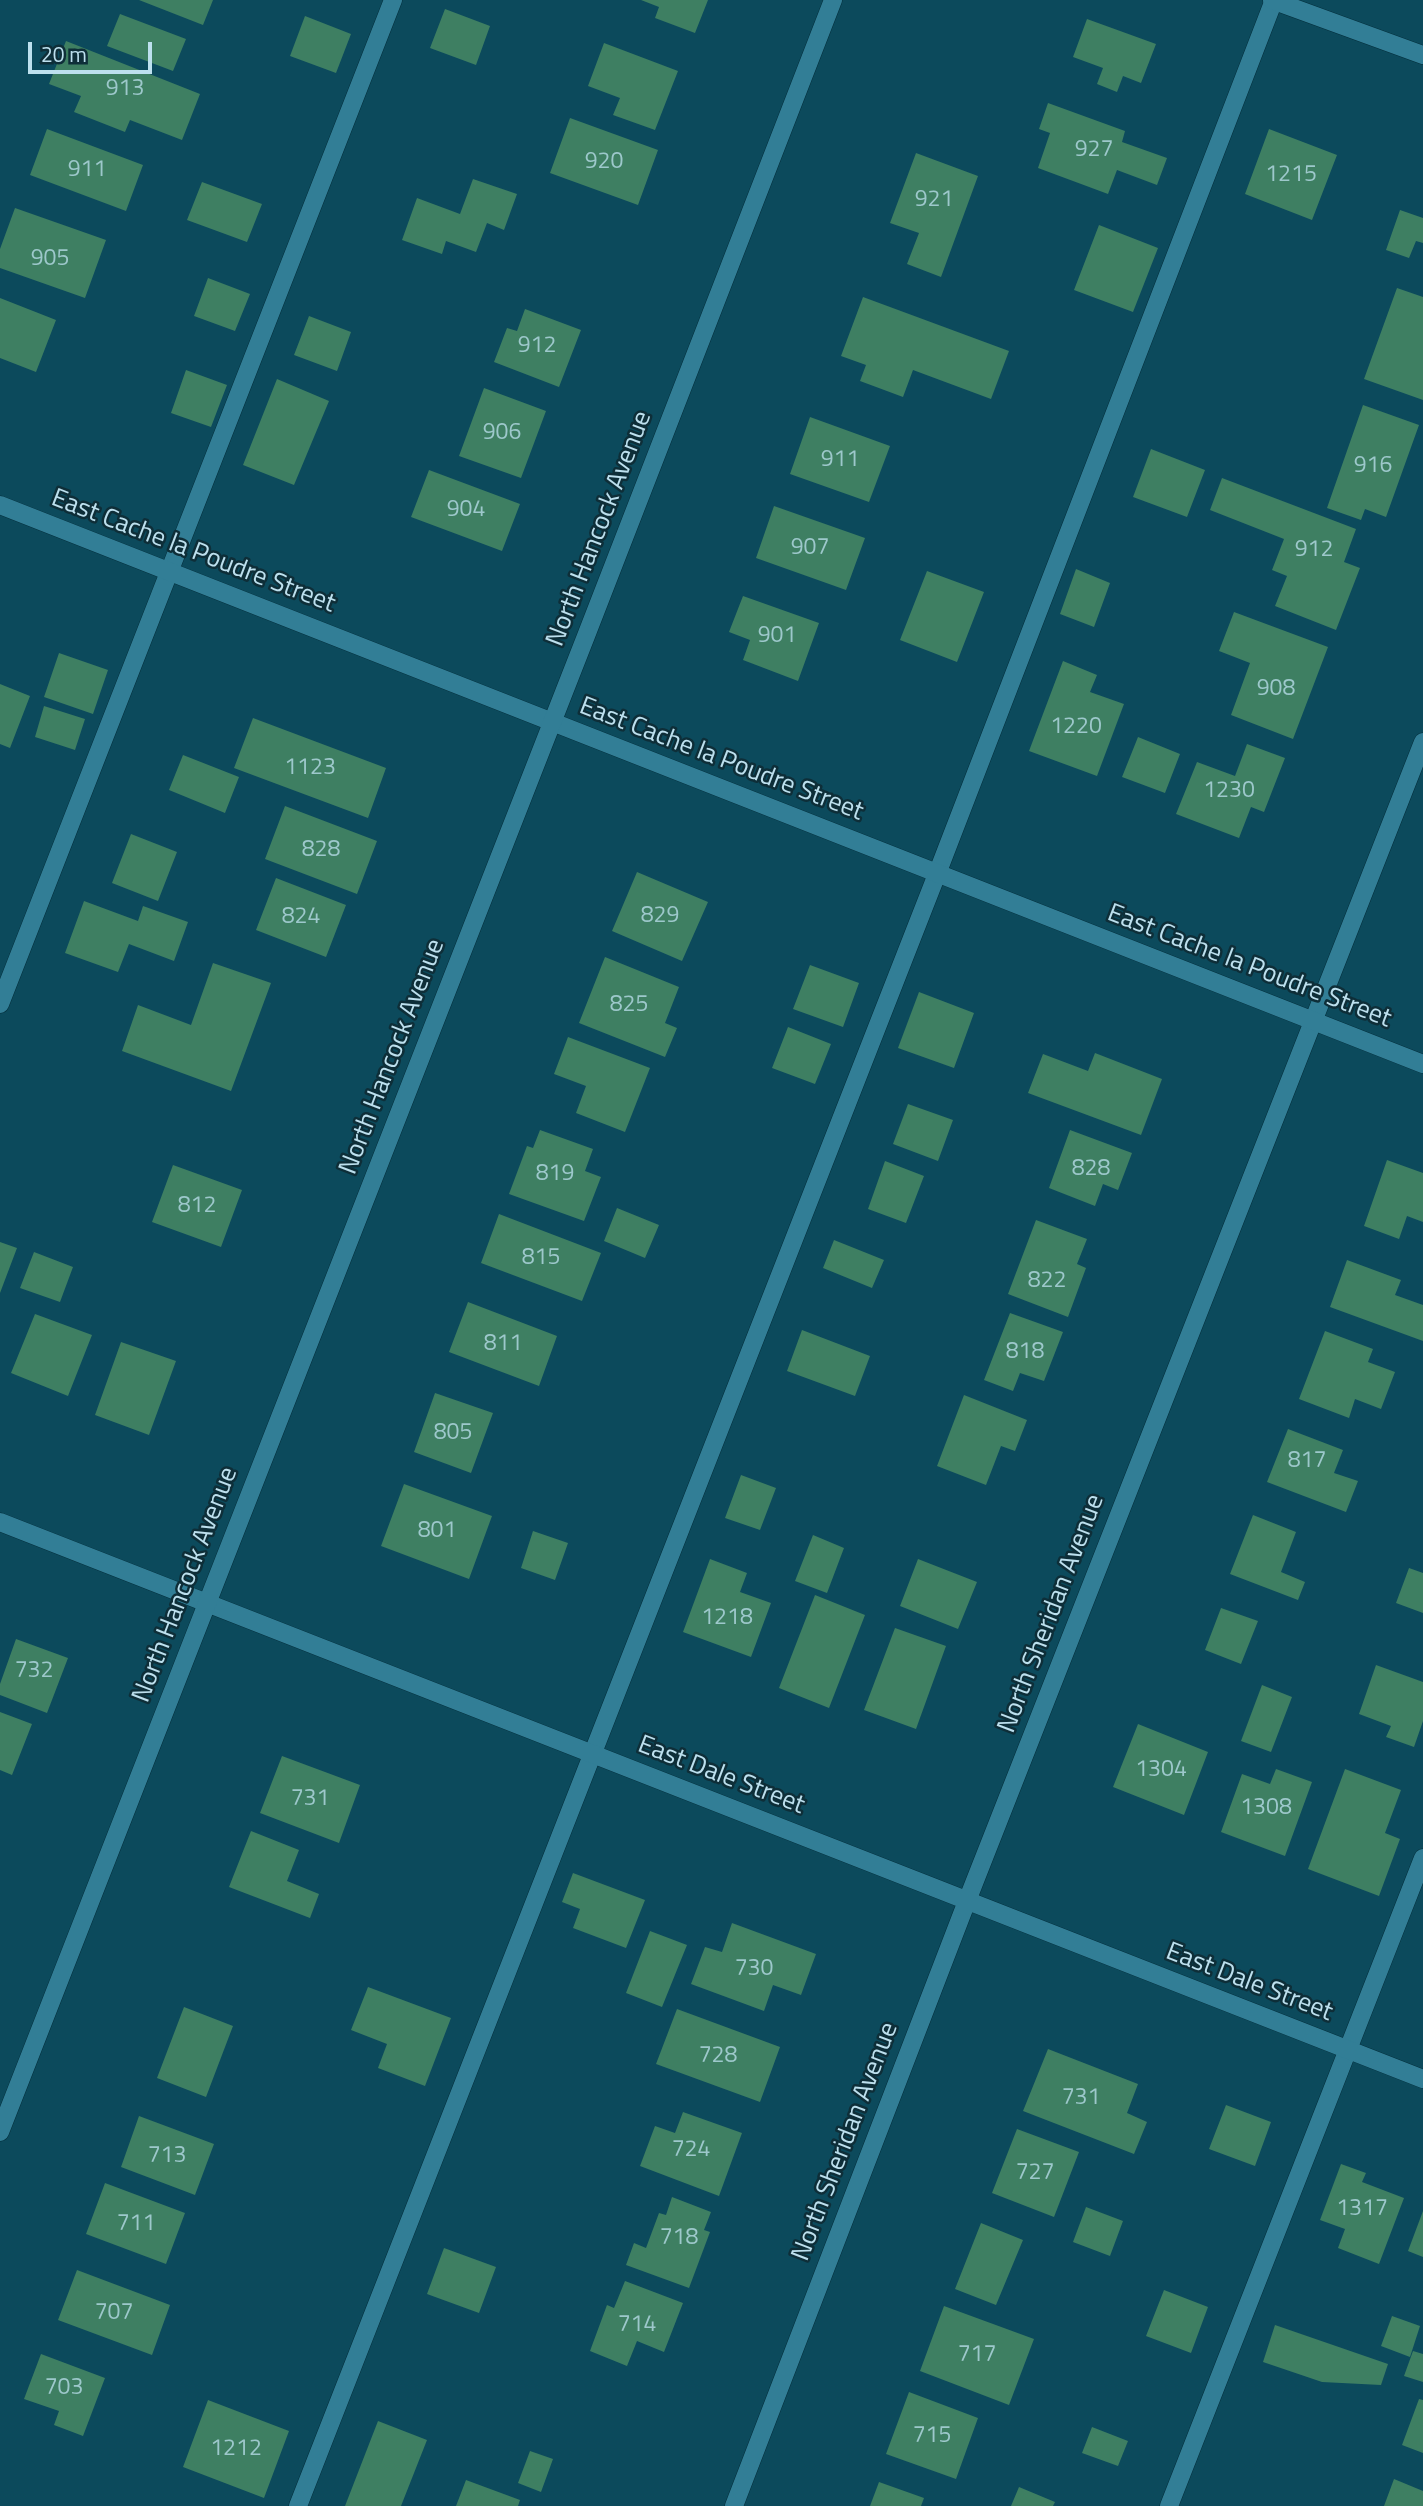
<!DOCTYPE html>
<style>
body{margin:0}
#map{position:relative;width:1423px;height:2506px;overflow:hidden;background:#0c4a5c;font-family:"Titillium Web",sans-serif}
canvas{display:block}
.scale{position:absolute;left:28px;top:42px;width:124px;height:32px;box-sizing:border-box;border:4px solid #bde0ee;border-top:0;padding-left:9px;font-size:21px;line-height:24px;white-space:nowrap;color:#bde0ee;-webkit-text-stroke:5px #0e2e38;paint-order:stroke}
</style>
<div id="map">
<canvas width="1423" height="2506"></canvas>
<div class="scale">20 m</div>
</div>
<script>
const context = document.querySelector('canvas').getContext('2d');
context.lineJoin = 'round';
function fillPath(path, color) {
  context.fillStyle = color;
  context.fill(path, 'evenodd');
}
function shape(rows) {
  const path = new Path2D();
  for (const r of rows) {
    path.moveTo(r[0], r[1]);
    for (let i = 2; i < r.length; i += 2) path.lineTo(r[i], r[i + 1]);
  }
  return path;
}
function trace(path, color, width, dash) {
  context.strokeStyle = color;
  context.lineWidth = width;
  context.lineCap = dash ? 'butt' : 'round';
  context.setLineDash(dash || []);
  context.stroke(path);
}
function write(font, color, halo, rows, align = 'center') {
  context.font = font + ' "Titillium Web",sans-serif';
  context.lineWidth = 5;
  context.setLineDash([]);
  context.textBaseline = 'middle';
  context.strokeStyle = halo;
  context.fillStyle = color;
  for (const [text, x, y, turn = 0] of rows) {
    context.save();
    context.translate(x, y);
    context.rotate((+turn || 0) * Math.PI / 180);
    context.textAlign = isNaN(turn) ? turn : align;
    if (halo) context.strokeText(text, 0, 0);
    context.fillText(text, 0, 0);
    context.restore();
  }
}
const building = shape([
 [139,0,213,0,203,25],
 [641,0,708,0,695,33,655,18,659,7],
 [445,9,490,26,476,65,430,48],
 [120,14,186,39,173,71,107,46],
 [305,16,351,34,336,73,290,56],
 [1087,19,1156,44,1141,83,1123,76,1117,92,1097,84,1103,68,1073,57],
 [66,41,200,94,182,140,130,120,125,132,74,112,81,96,49,84],
 [604,43,678,71,655,130,613,115,620,98,588,86],
 [1048,103,1125,131,1122,142,1167,158,1157,185,1117,170,1108,194,1038,168,1050,133,1039,129],
 [570,118,658,150,638,205,550,173],
 [47,129,143,165,126,211,30,175],
 [1269,129,1337,155,1312,220,1245,194],
 [916,153,978,176,941,277,907,264,919,233,890,223],
 [473,179,517,194,504,230,487,223,476,252,446,241,442,254,402,240,417,198,460,214],
 [202,182,262,204,247,242,187,220],
 [15,208,106,240,85,298,0,268,0,249],
 [1400,210,1423,218,1423,243,1416,241,1409,258,1386,250],
 [1099,225,1158,248,1133,312,1074,290],
 [208,278,250,294,235,331,194,316],
 [1397,288,1423,297,1423,400,1364,379],
 [863,297,1009,351,991,399,913,370,903,397,860,381,866,365,841,356],
 [0,298,56,320,36,372,0,358],
 [525,309,581,330,559,387,494,362,507,328,517,331],
 [309,316,351,332,337,371,294,355],
 [186,370,227,385,211,427,171,413],
 [277,379,329,401,294,485,243,465],
 [484,388,546,411,521,478,459,456],
 [1363,405,1419,425,1386,517,1365,509,1361,520,1327,508],
 [810,417,890,446,869,502,790,474],
 [1151,449,1205,470,1187,517,1133,497],
 [429,470,520,504,502,551,411,517],
 [1222,478,1356,529,1344,562,1360,568,1336,630,1275,606,1287,576,1272,570,1284,539,1210,510],
 [774,506,865,538,846,590,756,558],
 [1076,569,1110,583,1094,627,1060,614],
 [927,571,984,592,957,662,900,640],
 [743,596,819,623,798,681,743,660,750,640,729,632],
 [1234,612,1328,647,1293,739,1231,715,1250,663,1219,651],
 [59,653,108,670,93,714,44,697],
 [1063,661,1097,675,1090,692,1124,704,1097,776,1029,751],
 [0,684,30,696,10,748,0,744],
 [44,706,85,719,75,750,35,737],
 [253,718,386,768,368,818,234,768],
 [1138,737,1180,754,1165,793,1122,777],
 [1247,744,1285,758,1264,812,1251,807,1239,838,1176,814,1197,762,1235,776],
 [183,755,239,777,225,813,169,790],
 [285,806,377,841,357,894,265,859],
 [131,834,177,852,158,901,112,883],
 [637,872,708,902,682,961,612,931],
 [276,878,346,905,326,957,256,930],
 [84,901,138,921,143,906,188,922,174,961,129,944,118,972,65,953],
 [605,957,679,987,665,1023,677,1028,665,1057,579,1023],
 [213,963,271,983,231,1091,122,1051,138,1005,191,1025],
 [810,965,859,983,843,1027,793,1009],
 [919,992,974,1013,954,1068,898,1048],
 [788,1027,831,1044,815,1084,772,1068],
 [568,1037,650,1068,625,1132,576,1113,586,1086,554,1074],
 [1095,1053,1162,1079,1141,1135,1028,1093,1043,1054,1088,1071],
 [908,1104,953,1120,938,1161,893,1144],
 [540,1130,593,1149,585,1171,601,1177,584,1221,509,1194,527,1146,533,1148],
 [1070,1130,1132,1153,1118,1190,1103,1184,1095,1206,1049,1188],
 [1387,1160,1423,1173,1423,1222,1407,1216,1399,1239,1364,1226],
 [885,1161,924,1176,906,1223,868,1209],
 [173,1165,242,1190,221,1247,152,1222],
 [617,1208,659,1225,645,1258,604,1241],
 [499,1214,601,1253,582,1301,481,1263],
 [1036,1220,1087,1239,1077,1264,1086,1268,1068,1317,1008,1294],
 [834,1240,884,1260,872,1288,823,1268],
 [0,1242,17,1248,0,1293],
 [34,1252,73,1267,60,1302,20,1288],
 [1347,1260,1401,1280,1395,1295,1423,1305,1423,1341,1330,1307],
 [468,1302,557,1336,539,1386,449,1352],
 [1010,1313,1063,1332,1044,1381,1020,1373,1013,1391,984,1380],
 [35,1314,92,1335,68,1396,11,1373],
 [802,1330,870,1356,855,1396,787,1371],
 [1325,1331,1373,1349,1368,1362,1395,1372,1381,1409,1355,1399,1349,1418,1299,1399],
 [121,1342,176,1361,149,1435,95,1415],
 [435,1393,493,1413,471,1473,414,1452],
 [964,1395,1027,1420,1015,1451,1001,1446,986,1485,937,1466],
 [1288,1429,1343,1450,1334,1473,1358,1481,1346,1512,1267,1482],
 [741,1475,776,1488,760,1530,725,1518],
 [404,1484,492,1516,469,1579,381,1546],
 [1253,1515,1296,1532,1281,1572,1305,1582,1298,1600,1230,1574],
 [533,1531,568,1543,555,1580,521,1568],
 [813,1535,844,1548,827,1593,795,1581],
 [710,1559,747,1573,740,1592,771,1603,751,1657,683,1632],
 [918,1559,977,1582,958,1629,900,1606],
 [1409,1568,1423,1573,1423,1613,1396,1603],
 [815,1595,865,1615,829,1708,779,1688],
 [1221,1608,1258,1621,1241,1664,1205,1650],
 [895,1628,946,1646,916,1729,864,1710],
 [16,1639,68,1658,47,1713,0,1695,0,1684],
 [1376,1665,1423,1682,1423,1721,1414,1747,1386,1737,1391,1726,1359,1714],
 [1262,1685,1292,1697,1271,1752,1241,1741],
 [0,1712,32,1724,12,1775,0,1770],
 [1138,1724,1208,1752,1184,1815,1113,1787],
 [282,1756,360,1785,339,1843,260,1813],
 [1276,1769,1312,1782,1285,1856,1221,1832,1242,1774,1270,1784],
 [1345,1769,1401,1790,1385,1833,1400,1839,1379,1896,1308,1869],
 [251,1831,299,1850,287,1881,319,1894,310,1918,229,1887],
 [573,1873,645,1900,626,1948,573,1928,580,1909,562,1902],
 [732,1923,816,1954,801,1995,773,1985,764,2011,691,1984,705,1947,722,1952],
 [650,1931,687,1945,662,2007,626,1993],
 [368,1987,451,2018,425,2086,378,2068,387,2044,351,2030],
 [184,2007,233,2026,206,2097,157,2078],
 [677,2009,780,2047,760,2102,656,2064],
 [1048,2049,1138,2084,1127,2113,1147,2122,1134,2154,1023,2111],
 [1226,2105,1271,2122,1255,2166,1209,2149],
 [683,2112,742,2133,719,2196,640,2166,655,2126,675,2133],
 [139,2116,214,2144,195,2195,121,2167],
 [1017,2129,1079,2152,1054,2217,992,2193],
 [1341,2164,1366,2173,1362,2182,1404,2198,1379,2264,1338,2248,1345,2229,1320,2220],
 [105,2183,185,2213,166,2264,86,2234],
 [672,2197,711,2212,704,2230,710,2232,689,2288,626,2265,634,2243,646,2248,659,2213,666,2215],
 [1086,2207,1123,2221,1110,2256,1073,2242],
 [1423,2211,1423,2257,1408,2251],
 [981,2223,1023,2240,996,2305,955,2289],
 [444,2248,496,2267,479,2313,427,2294],
 [77,2270,170,2305,152,2355,58,2320],
 [625,2281,683,2303,664,2352,637,2341,627,2366,590,2351,607,2305,614,2308],
 [1164,2290,1208,2307,1191,2353,1146,2336],
 [944,2306,1034,2339,1009,2405,920,2371],
 [1392,2316,1420,2326,1410,2357,1381,2346],
 [1275,2325,1388,2364,1381,2385,1322,2382,1263,2362],
 [1413,2351,1423,2354,1423,2382,1404,2376],
 [41,2354,105,2378,83,2436,54,2425,59,2411,24,2399],
 [909,2392,978,2418,956,2479,886,2454],
 [1419,2399,1423,2400,1423,2453,1402,2445],
 [208,2400,289,2431,264,2498,183,2467],
 [378,2421,427,2440,401,2506,345,2506],
 [1092,2427,1128,2441,1118,2466,1082,2453],
 [530,2451,553,2459,541,2492,518,2483],
 [1394,2479,1423,2491,1423,2506,1384,2506],
 [466,2480,520,2500,518,2506,456,2506],
 [879,2482,924,2498,921,2506,870,2506],
 [1019,2487,1055,2502,1053,2506,1011,2506]
]);
const service = shape([
 [0,1004,393,0],
 [298,2506,937,874,1274,0],
 [1169,2506,1423,1858]
]);
const minor = shape([
 [1272,0,1423,55],
 [0,1522,1423,2079],
 [734,2506,967,1901,1423,742]
]);
const tertiary = shape([
 [0,505,1423,1064]
]);
const secondary = shape([
 [0,2132,586,636,833,0]
]);
const numberNames = [
 ["913",125,89],
 ["927",1094,150],
 ["920",604,162],
 ["911",87,170],
 ["1215",1291,175],
 ["921",934,200],
 ["905",50,259],
 ["912",537,346],
 ["906",502,433],
 ["911",840,460],
 ["916",1373,466],
 ["904",466,510],
 ["907",810,548],
 ["912",1314,550],
 ["901",777,636],
 ["908",1276,689],
 ["1220",1076,727],
 ["1123",310,768],
 ["1230",1229,791],
 ["828",321,850],
 ["829",660,916],
 ["824",301,917],
 ["825",629,1005],
 ["828",1091,1169],
 ["819",555,1174],
 ["812",197,1206],
 ["815",541,1258],
 ["822",1047,1281],
 ["811",503,1344],
 ["818",1025,1352],
 ["805",453,1433],
 ["817",1307,1461],
 ["801",437,1531],
 ["1218",727,1618],
 ["732",34,1671],
 ["1304",1161,1770],
 ["731",310,1799],
 ["1308",1266,1808],
 ["730",754,1969],
 ["728",718,2056],
 ["731",1081,2098],
 ["724",691,2150],
 ["713",167,2156],
 ["727",1035,2173],
 ["1317",1362,2209],
 ["711",136,2224],
 ["718",679,2238],
 ["707",114,2313],
 ["714",637,2325],
 ["717",977,2355],
 ["703",64,2388],
 ["715",932,2436],
 ["1212",236,2449]
];
const streetNames = [
 ["North Hancock Avenue",600,529,-69],
 ["East Cache la Poudre Street",193,552,21],
 ["East Cache la Poudre Street",721,760,21],
 ["East Cache la Poudre Street",1249,967,21],
 ["North Hancock Avenue",393,1057,-69],
 ["North Hancock Avenue",186,1585,-69],
 ["North Sheridan Avenue",1052,1614,-69],
 ["East Dale Street",721,1776,21],
 ["East Dale Street",1249,1983,21],
 ["North Sheridan Avenue",846,2142,-69]
];
fillPath(building, '#3e7f62');
trace(service, '#042e3b', 19);
trace(minor, '#042e3b', 19);
trace(tertiary, '#042e3b', 19);
trace(secondary, '#042e3b', 19);
trace(service, '#327e96', 18);
trace(minor, '#327e96', 18);
trace(tertiary, '#327e96', 18);
trace(secondary, '#327e96', 18);
write('23px', '#9dc8cb', null, numberNames);
write('26px', '#bde0ee', '#0e2e38', streetNames);
</script>
